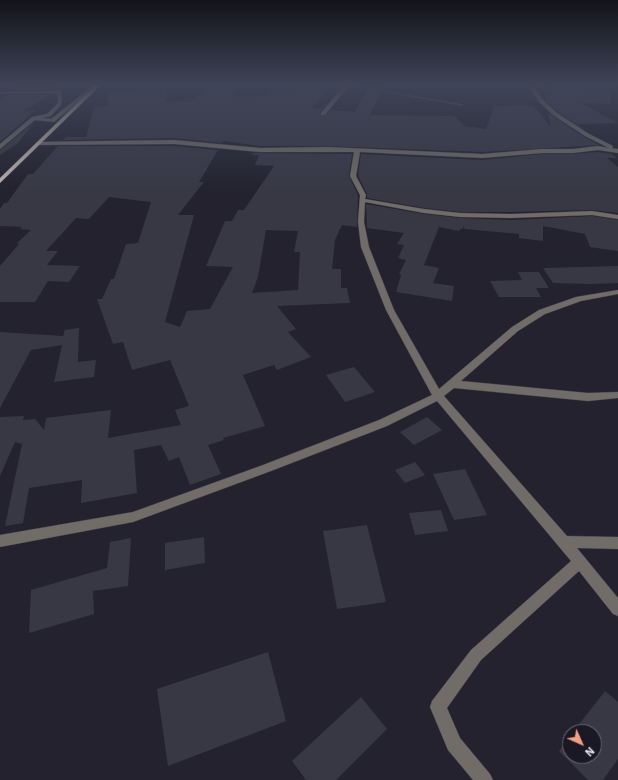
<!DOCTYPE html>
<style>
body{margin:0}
#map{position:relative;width:618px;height:780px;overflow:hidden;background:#23222e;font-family:"IBM Plex Sans",sans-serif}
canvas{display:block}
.north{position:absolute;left:562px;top:724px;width:40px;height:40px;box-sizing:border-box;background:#1a1824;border:1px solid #6a6974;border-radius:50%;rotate:135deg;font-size:11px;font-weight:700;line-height:16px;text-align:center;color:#e3e2eb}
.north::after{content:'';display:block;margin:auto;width:14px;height:18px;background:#f39f85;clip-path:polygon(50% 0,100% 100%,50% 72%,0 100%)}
</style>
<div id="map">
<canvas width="618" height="780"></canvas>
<div class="north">N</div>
</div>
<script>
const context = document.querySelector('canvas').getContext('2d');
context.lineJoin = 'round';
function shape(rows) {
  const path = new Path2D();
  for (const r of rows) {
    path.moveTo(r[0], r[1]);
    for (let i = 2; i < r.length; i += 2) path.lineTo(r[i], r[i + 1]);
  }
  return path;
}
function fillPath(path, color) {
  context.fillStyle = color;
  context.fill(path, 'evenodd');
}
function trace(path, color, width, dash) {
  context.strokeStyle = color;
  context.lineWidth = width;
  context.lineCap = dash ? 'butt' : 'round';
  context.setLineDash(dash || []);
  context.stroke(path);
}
const stream = shape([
 [348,84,462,104,463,105,462,106,341,84,348,84]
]);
const building = shape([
 [371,84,385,84,370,115,454,116,465,126,486,129,494,106,533,105,551,127,548,113,584,137,599,145,482,152,327,146,260,146,223,141,222,143,174,138,63,140,66,137,86,137,94,107,107,106,109,93,127,91,168,90,165,102,195,100,204,89,236,89,234,97,265,96,266,94,269,94,272,89,297,90,300,87,329,89,312,108,322,109,320,115,325,116,331,110,355,112],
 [543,84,549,87,611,91,610,104,581,103,618,123,578,124,585,130,558,112,546,101],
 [20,85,61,85,56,90,13,90],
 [6,95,50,95,24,111,36,110,0,142,0,99],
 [31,125,32,125,18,143,0,155,0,150],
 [58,146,174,146,218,150,199,182,204,182,178,215,194,215,165,322,180,327,187,311,210,309,233,267,206,266,225,221,232,221,238,210,244,210,274,166,255,165,259,155,252,155,253,153,352,154,349,176,358,195,357,227,342,225,335,240,332,269,341,269,341,288,347,288,350,303,277,306,296,329,288,332,311,357,277,370,274,365,243,375,265,426,223,438,224,440,208,445,221,474,190,485,179,457,169,461,161,445,134,450,137,493,81,503,82,480,29,488,23,523,5,526,22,444,15,442,0,476,0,417,24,416,23,420,35,419,44,430,46,418,111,410,108,438,181,425,175,410,189,406,170,360,132,370,123,342,113,344,97,299,102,299,111,279,114,279,126,244,138,243,151,202,109,197,89,219,76,218,46,251,58,251,47,265,80,266,69,282,48,281,35,302,0,302,0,266,19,244,17,243,31,230,20,229,22,227,0,226,0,209,4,203,7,203,28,174,33,174],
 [266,230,298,231,294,252,300,252,298,290,252,293,258,277],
 [598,152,612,154,617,158,607,158,618,167,618,213,592,210,511,212,460,212,424,208,367,198,367,194,358,176,361,154,482,160,542,154,573,154],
 [366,204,424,214,460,218,511,220,592,216,618,220,618,251,590,247,585,234,543,226,543,241,519,238,519,234,465,229,463,226,463,229,460,229,459,231,439,227,424,265,439,268,433,283,454,286,452,301,396,292,401,275,399,274,406,260,398,258,404,245,397,244,404,233,367,228],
 [618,266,618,283,591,284,553,283,543,268],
 [518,272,539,272,549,288,536,288,541,297,499,297,490,281,522,280],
 [79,328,78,362,96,360,94,377,54,382,62,345,31,350,0,408,0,332,63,336,65,330],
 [354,367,375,392,345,402,326,375],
 [427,417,442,430,414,445,400,432],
 [415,462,425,475,405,483,395,470],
 [465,469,487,515,454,520,433,474],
 [441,510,448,531,415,535,409,513],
 [367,525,386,602,337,609,323,531],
 [204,537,205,563,165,570,165,543],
 [131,538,128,586,93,591,94,614,29,633,31,590,107,568,110,542],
 [268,652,286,721,168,766,157,689],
 [605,691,618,702,618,759,603,780,588,780,559,751,570,736,570,756,594,756,594,732,573,732],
 [361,697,387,729,336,780,306,780,292,761]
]);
const minor = shape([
 [95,84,100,84,54,122,35,120,0,149,0,144,32,117,47,114,57,104,58,100,57,93,0,94,0,92,61,91,62,100,61,105,51,116,42,118,51,119,95,84],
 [348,84,353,84,343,93,325,115,321,115,321,113,339,91,348,84],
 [528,84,532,84,542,99,557,113,589,134,613,146,612,148,618,149,618,153,598,150,573,153,542,153,482,158,360,152,356,176,366,195,365,199,424,209,460,213,511,214,592,211,618,215,618,219,592,215,511,218,460,217,424,213,365,202,364,222,369,247,394,310,439,389,512,327,539,310,576,297,618,290,618,294,581,301,545,314,518,331,461,381,588,393,618,392,618,398,588,401,454,388,444,396,567,536,618,537,618,549,577,548,618,598,618,616,613,614,579,571,481,660,447,708,460,738,490,774,493,780,473,780,448,750,430,707,432,701,471,650,571,561,437,401,387,426,271,471,133,522,0,547,0,535,133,512,263,465,379,420,432,395,386,310,361,247,358,222,360,195,350,176,354,152,260,152,174,144,39,145,36,143,37,142,174,140,260,148,327,147,482,154,542,149,573,149,598,146,609,148,585,136,553,115,538,101,528,84]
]);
const major = shape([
 [97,84,102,84,0,183,0,178,97,84]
]);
fillPath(stream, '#445558');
fillPath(building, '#383845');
trace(minor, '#3e3d48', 1);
trace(major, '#3e3d48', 1);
fillPath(minor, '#716c67');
fillPath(major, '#c0b6aa');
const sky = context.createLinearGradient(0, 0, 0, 193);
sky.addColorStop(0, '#131319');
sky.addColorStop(0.44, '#3f4457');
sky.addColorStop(1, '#3f445700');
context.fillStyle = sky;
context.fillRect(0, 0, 618, 193);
</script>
